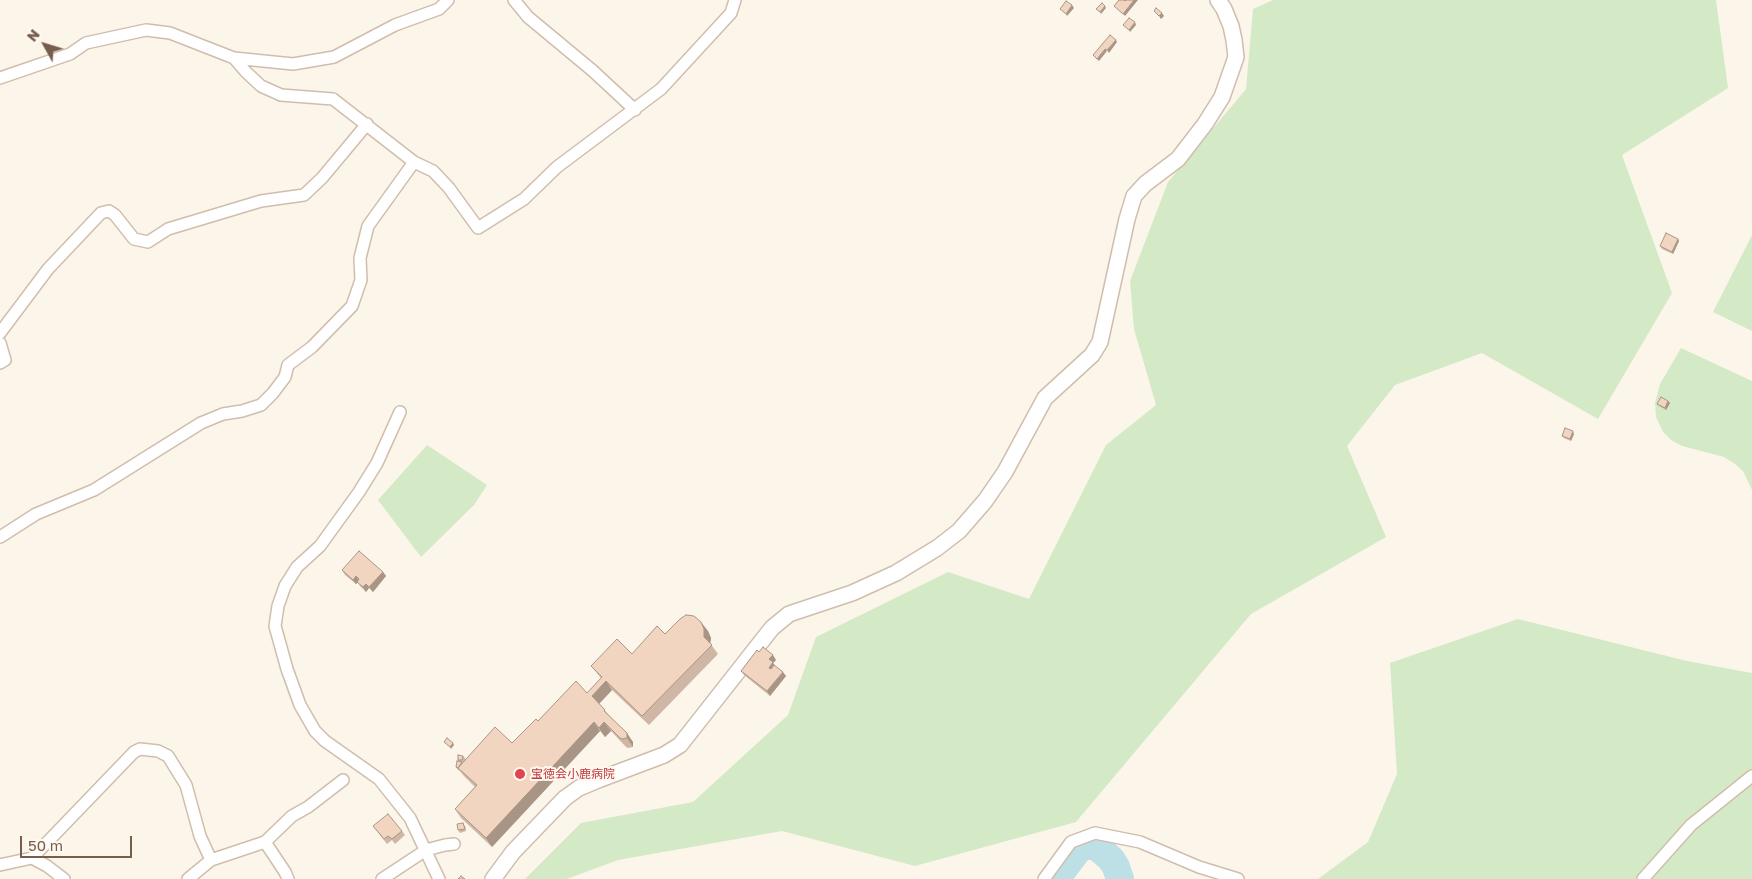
<!DOCTYPE html>
<meta charset="utf-8">
<style>
body{margin:0}
#map{position:relative;width:1752px;height:879px;overflow:hidden;background:#fcf5e9;font-family:"Golos Text",sans-serif}
canvas{display:block}
.north{position:absolute;left:20px;top:20px;width:50px;height:50px;-webkit-text-stroke:4px #fff9ef;paint-order:stroke;rotate:309deg;font-size:14px;font-weight:700;line-height:20px;text-align:center;color:#775d4c}
.north::after{content:'';display:block;margin:auto;width:18px;height:22px;background:#775d4c;clip-path:polygon(50% 0,100% 100%,50% 72%,0 100%)}
.scale{position:absolute;left:20px;top:836px;width:112px;height:22px;box-sizing:border-box;border:2px solid #775d4c;border-top:0;padding-left:6px;font-size:15px;line-height:18px;white-space:nowrap;color:#775d4c;-webkit-text-stroke:4px #fff9ef;paint-order:stroke}
</style>
<div id="map">
<canvas width="1752" height="879"></canvas>
<div class="north">N</div>
<div class="scale">50 m</div>
</div>
<script>
const context = document.querySelector('canvas').getContext('2d');
context.lineJoin = 'round';
function fillPath(path, color) {
  context.fillStyle = color;
  context.fill(path, 'evenodd');
}
function shape(rows) {
  const path = new Path2D();
  for (const r of rows) {
    path.moveTo(r[0], r[1]);
    for (let i = 2; i < r.length; i += 2) path.lineTo(r[i], r[i + 1]);
  }
  return path;
}
function trace(path, color, width, dash) {
  context.strokeStyle = color;
  context.lineWidth = width;
  context.lineCap = dash ? 'butt' : 'round';
  context.setLineDash(dash || []);
  context.stroke(path);
}
function write(font, color, halo, rows, align = 'center') {
  context.font = font + ' "Golos Text","Noto Sans JP",sans-serif';
  context.lineWidth = 4;
  context.setLineDash([]);
  context.textBaseline = 'middle';
  context.strokeStyle = halo;
  context.fillStyle = color;
  for (const [text, x, y, turn = 0] of rows) {
    context.save();
    context.translate(x, y);
    context.rotate((+turn || 0) * Math.PI / 180);
    context.textAlign = isNaN(turn) ? turn : align;
    if (halo) context.strokeText(text, 0, 0);
    context.fillText(text, 0, 0);
    context.restore();
  }
}
const green = shape([
 [1273,0,1716,0,1728,88,1622,155,1672,293,1598,419,1482,353,1395,385,1347,446,1386,537,1251,614,1076,822,915,866,782,831,618,860,567,879,525,879,581,823,693,802,788,715,816,637,948,572,1029,599,1106,445,1156,405,1134,329,1130,281,1168,182,1246,89,1253,9],
 [1752,235,1752,331,1713,312],
 [1681,348,1752,381,1752,490,1743,471,1735,464,1724,457,1682,446,1671,440,1663,432,1656,417,1655,403,1660,384],
 [427,445,487,485,474,505,421,557,378,500],
 [1518,619,1687,661,1752,673,1752,879,1318,879,1368,842,1397,774,1390,663]
]);
const river = shape([
 [1056,879,1081,846,1096,846,1111,859,1116,867,1120,879]
]);
const minor = shape([
 [514,0,528,17,593,71,635,110],
 [234,58,246,72,261,86,281,95,333,99,414,162,433,171,449,188,478,228,524,199,557,167,661,89,731,13,735,0],
 [0,78,70,54,86,43,146,30,170,33,234,58,293,64,334,57,395,25,439,9,448,0],
 [0,333,48,269,101,213,109,211,115,215,134,239,148,242,168,229,261,201,304,195,322,178,367,124],
 [0,343,5,360,0,363],
 [400,412,377,463,359,492,320,546,297,567,285,586,278,606,275,626,287,669,300,705,315,731,325,741,379,779,410,818,439,879],
 [0,537,36,514,94,490,201,423,223,414,242,411,261,405,273,393,285,377,288,365,312,347,352,306,361,280,360,258,368,226,414,162],
 [265,842,285,872,288,879],
 [32,858,134,752,140,749,158,751,168,756,186,785,200,836,211,860],
 [0,865,32,858,47,866,64,879],
 [188,879,211,860,265,842,292,816,308,807,343,780],
 [382,879,426,850,445,845,454,844],
 [1044,879,1071,842,1095,833,1140,842,1199,867,1238,879],
 [1643,879,1691,825,1752,776]
]);
const tertiary = shape([
 [493,879,513,852,565,798,579,788,598,780,664,755,680,745,772,628,789,614,852,593,896,573,937,548,959,531,985,501,1005,472,1045,398,1092,355,1100,342,1127,219,1134,196,1145,184,1178,159,1205,124,1222,97,1236,57,1234,40,1231,26,1224,9,1218,0]
]);
const wall = shape([
 [1678,239,1679,241,1673,254,1662,249,1660,246],
 [1668,401,1670,403,1666,410,1659,406,1657,404],
 [1574,434,1571,441,1564,438,1562,436],
 [342,570,383,572,386,576,373,592,369,588,366,592,360,586,358,582,356,584,345,575],
 [708,631,711,638,710,643,718,654,649,725,612,690,599,704,633,742,633,747,628,748,626,747,611,731,605,737,600,731,492,847,461,818,455,809,475,787,464,776,459,770,458,770,456,767,458,761,458,760,463,756,465,758,465,760,512,743,538,721,587,693,601,678,591,666,632,654,665,634],
 [759,652,776,660,773,663,776,667,786,676,770,696,744,675,741,671],
 [465,825,466,831,460,833,458,830],
 [373,826,402,831,405,835,395,844,392,840,387,844]
]);
const shadedWall = shape([
 [1134,0,1138,0,1125,16,1123,14],
 [1072,5,1074,8,1067,16,1066,14],
 [1105,6,1106,8,1101,14,1100,12],
 [1162,13,1164,16,1161,19,1159,16],
 [1135,22,1136,25,1130,32,1129,30],
 [1116,40,1117,42,1109,53,1107,50],
 [1105,49,1107,51,1099,61,1097,59],
 [1678,239,1679,241,1673,254,1672,252],
 [1668,401,1670,403,1666,410,1665,408],
 [1573,431,1574,434,1571,441,1570,439],
 [383,572,386,576,373,592,369,587],
 [356,576,359,581,356,584,353,580],
 [366,584,369,588,366,592,363,587],
 [701,622,708,631,711,638,710,646,704,637],
 [773,655,776,660,773,663,776,667,772,672,769,668,769,659],
 [783,672,786,676,770,696,767,691],
 [606,681,612,690,598,705,592,696],
 [594,722,600,731,492,847,486,838],
 [604,722,611,731,605,737,599,728],
 [627,733,633,742,633,747,627,738],
 [453,743,454,745,451,749,450,747]
]);
const building = shape([
 [1119,0,1124,0,1125,1,1126,0,1134,0,1123,14,1114,6,1119,0],
 [1066,1,1072,5,1066,14,1060,9,1066,1],
 [1102,3,1105,6,1100,12,1096,9,1102,3],
 [1156,8,1162,13,1159,16,1154,11,1156,8],
 [1129,18,1135,22,1129,30,1123,25,1129,18],
 [1110,35,1116,40,1107,50,1105,49,1097,59,1093,55,1110,35],
 [1666,233,1678,239,1672,252,1660,246,1666,233],
 [1661,397,1668,401,1665,408,1657,404,1661,397],
 [1565,428,1573,431,1570,439,1562,436,1565,428],
 [359,551,383,572,369,587,366,584,363,587,357,582,359,579,356,576,353,580,342,570,359,551],
 [686,615,694,616,701,622,704,629,704,637,712,645,642,716,606,681,592,696,605,710,604,711,627,733,627,738,622,739,620,738,604,722,599,728,594,722,486,838,455,809,477,785,458,768,495,727,512,743,536,719,538,721,576,681,587,693,602,677,591,666,617,639,632,654,657,626,665,634,680,619,686,615],
 [763,647,773,655,769,659,773,662,769,668,771,669,774,665,783,672,767,691,741,671,757,650,759,652,763,647],
 [447,738,453,743,450,747,444,742,447,738],
 [458,755,463,756,462,760,458,760,458,755],
 [457,761,462,762,458,768,456,767,457,761],
 [388,814,402,831,392,839,388,836,384,839,373,826,388,814],
 [463,823,465,829,458,830,457,824,463,823],
 [461,876,465,879,458,879,461,876]
]);
const markers = [
 [520,774,6,"#e0444e"]
];
const healthNames = [
 ["宝徳会小鹿病院",531,774]
];
fillPath(green, '#d4eac6');
trace(river, '#bddfe6', 28);
trace(minor, '#cfbeae', 14);
trace(tertiary, '#cfbeae', 18);
trace(minor, '#fff', 11);
trace(tertiary, '#fff', 15);
fillPath(wall, '#d0b7a5');
fillPath(shadedWall, '#a99586');
fillPath(building, '#f2d5c0');
trace(building, '#a99586', 1);
for (const [x, y, r, color] of markers) {
  const dot = new Path2D();
  dot.arc(x, y, r, 0, 2 * Math.PI);
  context.fillStyle = color;
  context.fill(dot);
  trace(dot, '#fff9ef', 2);
}
write('12px', '#be3a42', '#fff9ef', healthNames, 'left');
</script>
